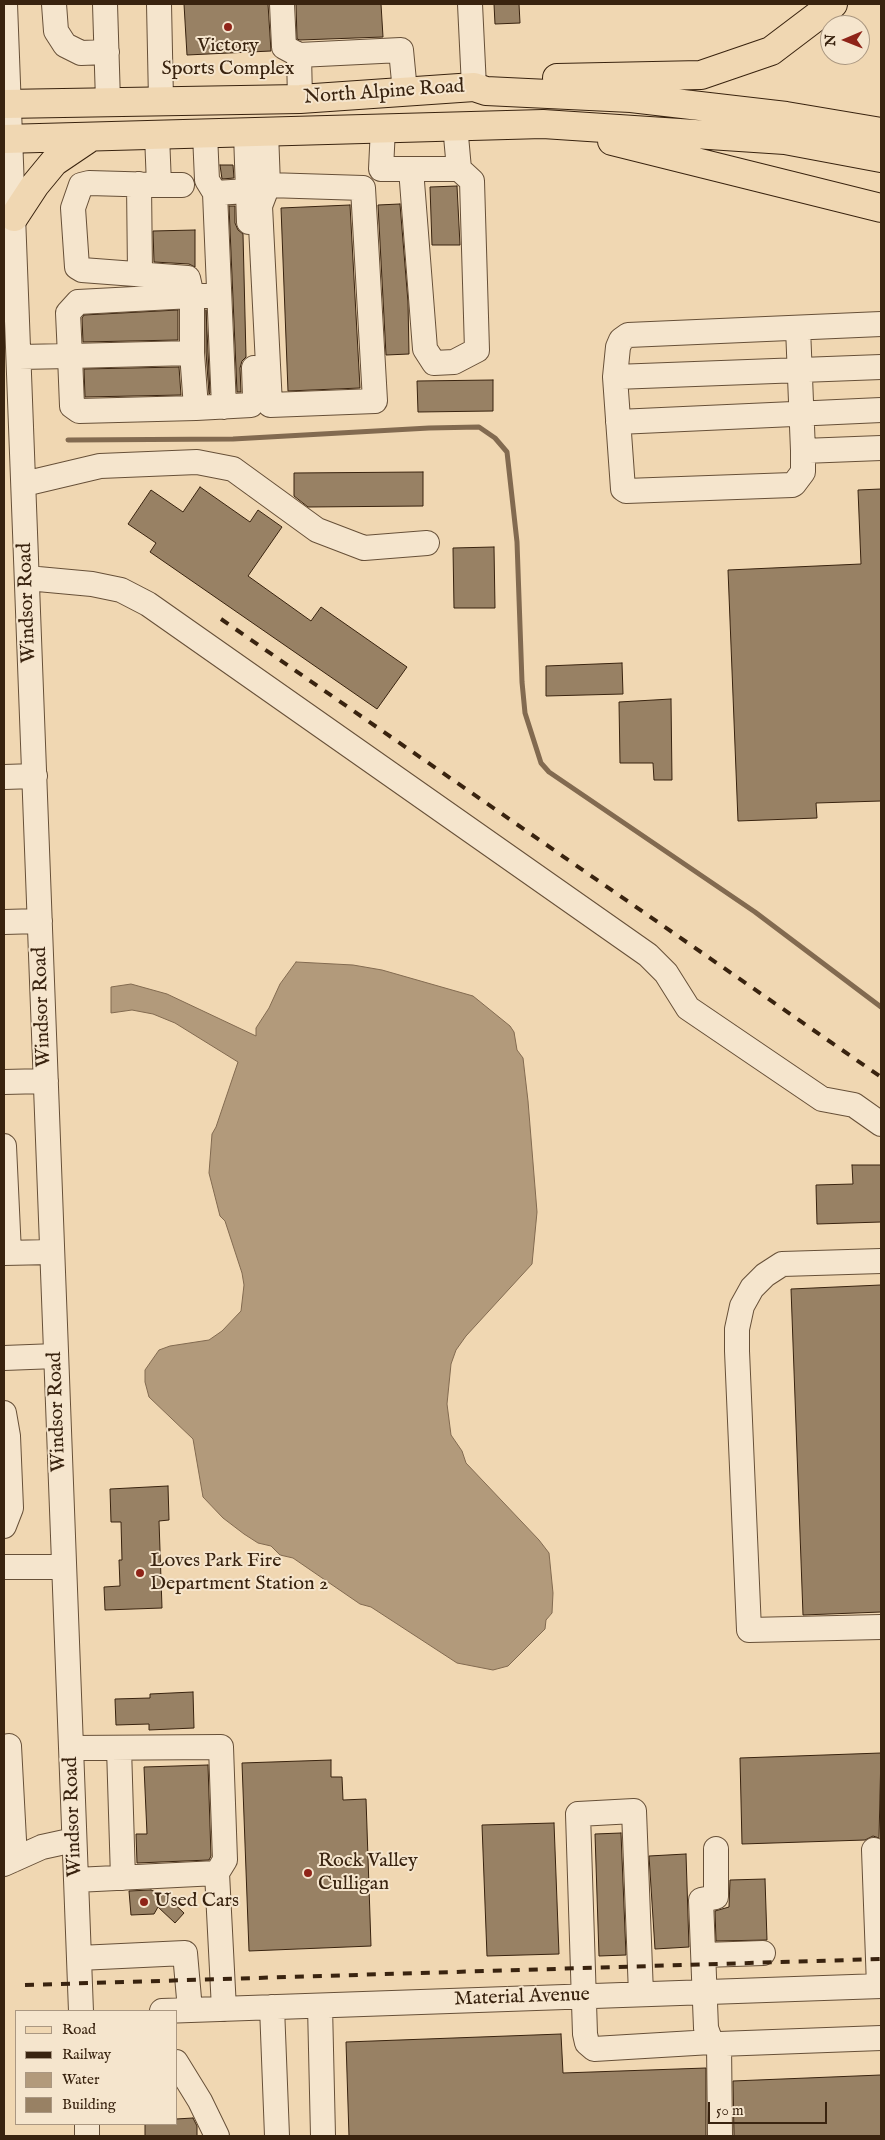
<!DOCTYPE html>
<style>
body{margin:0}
#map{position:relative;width:885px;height:2140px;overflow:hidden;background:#f0d7b2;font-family:"IM FELL English",serif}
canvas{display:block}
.frame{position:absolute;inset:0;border:5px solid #39230f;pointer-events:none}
.legend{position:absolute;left:15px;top:2010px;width:162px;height:115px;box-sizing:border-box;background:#f5e5cd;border:1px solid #aa9781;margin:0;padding:6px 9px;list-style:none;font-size:15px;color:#39230f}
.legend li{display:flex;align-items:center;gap:10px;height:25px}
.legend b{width:25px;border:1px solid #aa9781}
.north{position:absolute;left:820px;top:15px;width:50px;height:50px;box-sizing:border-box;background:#f5e5cd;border:1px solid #aa9781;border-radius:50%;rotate:269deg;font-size:14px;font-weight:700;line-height:20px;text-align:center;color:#39230f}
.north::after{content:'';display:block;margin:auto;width:18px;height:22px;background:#8f2418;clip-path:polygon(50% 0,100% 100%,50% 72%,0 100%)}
.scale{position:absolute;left:708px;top:2102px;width:119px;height:22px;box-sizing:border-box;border:2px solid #39230f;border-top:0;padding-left:6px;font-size:15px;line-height:18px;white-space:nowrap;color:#39230f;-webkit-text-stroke:4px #f5e5cd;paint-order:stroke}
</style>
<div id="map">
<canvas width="885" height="2140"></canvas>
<div class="frame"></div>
<ul class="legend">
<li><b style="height:6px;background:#f0d7b2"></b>Road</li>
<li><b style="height:6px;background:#39230f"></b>Railway</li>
<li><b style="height:14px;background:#b29a7b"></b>Water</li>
<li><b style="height:14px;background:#988164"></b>Building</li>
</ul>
<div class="north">N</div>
<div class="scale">50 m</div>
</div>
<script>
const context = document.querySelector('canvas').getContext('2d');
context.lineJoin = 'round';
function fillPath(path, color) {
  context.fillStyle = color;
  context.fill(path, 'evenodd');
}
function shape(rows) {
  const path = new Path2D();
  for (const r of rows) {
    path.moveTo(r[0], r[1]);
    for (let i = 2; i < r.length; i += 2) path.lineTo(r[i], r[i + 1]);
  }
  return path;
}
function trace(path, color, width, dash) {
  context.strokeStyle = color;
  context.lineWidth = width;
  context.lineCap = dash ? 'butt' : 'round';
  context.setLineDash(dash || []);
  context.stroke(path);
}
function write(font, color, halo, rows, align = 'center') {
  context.font = font + ' "IM FELL English",serif';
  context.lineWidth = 4;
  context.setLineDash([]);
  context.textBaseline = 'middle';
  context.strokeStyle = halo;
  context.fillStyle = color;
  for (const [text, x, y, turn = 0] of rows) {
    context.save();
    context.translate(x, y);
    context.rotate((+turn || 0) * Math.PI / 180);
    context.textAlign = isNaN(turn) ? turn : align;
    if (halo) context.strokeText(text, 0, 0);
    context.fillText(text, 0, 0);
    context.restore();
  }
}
const water = shape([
 [296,962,353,965,382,970,473,996,510,1026,514,1032,517,1050,523,1058,528,1101,537,1212,532,1264,466,1336,456,1350,451,1364,447,1404,451,1435,462,1451,466,1463,539,1540,549,1553,553,1593,552,1613,546,1620,545,1629,508,1666,493,1670,457,1663,371,1607,360,1604,293,1558,280,1555,271,1546,258,1543,244,1534,223,1518,203,1497,193,1439,149,1397,145,1382,145,1370,159,1350,170,1346,209,1340,222,1331,241,1311,244,1285,242,1273,225,1221,220,1216,209,1173,212,1134,216,1127,238,1062,175,1023,153,1014,132,1010,111,1013,111,987,131,984,167,994,256,1036,256,1028,269,1008,280,984,296,962]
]);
const stream = shape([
 [68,440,233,439,429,428,479,427,495,438,507,452,517,542,522,682,525,713,541,763,549,772,755,912,881,1007]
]);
const building = shape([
 [184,4,268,4,271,51,187,55,184,4],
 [296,4,381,4,383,37,300,40,297,39,296,4],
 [494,4,519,4,520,23,495,24,494,4],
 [220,165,233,165,234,178,222,179,220,165],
 [457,186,460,245,432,245,430,187,457,186],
 [400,204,408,302,409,354,386,355,378,205,400,204],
 [350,205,360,388,288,391,281,208,350,205],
 [229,206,235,206,235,223,238,230,243,234,246,357,242,361,240,368,241,392,237,392,229,206],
 [195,230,195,267,189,264,154,262,153,231,195,230],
 [178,310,178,340,83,342,82,318,84,315,178,310],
 [206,310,210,393,209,394,206,352,206,310],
 [179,367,181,395,85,397,84,369,179,367],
 [493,380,493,411,418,412,417,381,493,380],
 [423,472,423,506,308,507,294,496,294,473,423,472],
 [200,487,250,522,258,510,282,527,248,576,311,621,321,607,407,667,377,709,150,552,156,543,128,524,151,490,183,512,200,487],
 [881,489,881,801,816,803,817,818,738,821,728,570,861,564,858,490,881,489],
 [494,547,495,608,454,608,453,548,494,547],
 [622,663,623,694,546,696,546,666,622,663],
 [671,699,672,780,654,780,653,763,620,763,619,702,671,699],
 [852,1165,881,1165,881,1222,817,1224,816,1185,853,1184,852,1165],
 [881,1285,881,1612,803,1615,791,1289,881,1285],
 [168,1486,169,1520,159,1521,162,1608,105,1610,104,1587,120,1586,119,1560,122,1560,121,1522,111,1522,110,1489,168,1486],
 [193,1692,194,1728,149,1730,149,1724,116,1725,115,1699,150,1698,150,1694,193,1692],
 [881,1753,879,1838,873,1836,865,1840,742,1844,740,1758,881,1753],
 [331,1760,331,1777,342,1777,343,1800,366,1799,371,1946,249,1951,242,1763,331,1760],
 [208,1765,211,1856,209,1860,137,1863,136,1834,147,1834,144,1767,208,1765],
 [554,1823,559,1954,487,1956,482,1825,554,1823],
 [621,1833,626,1955,599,1956,595,1834,621,1833],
 [686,1854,689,1947,655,1949,649,1856,686,1854],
 [765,1879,767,1940,716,1941,715,1911,729,1907,730,1880,765,1879],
 [151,1890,166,1896,184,1913,175,1923,158,1907,154,1914,131,1915,129,1891,151,1890],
 [561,2034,563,2073,706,2068,706,2136,349,2136,346,2042,561,2034],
 [881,2075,881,2136,734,2136,733,2081,881,2075],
 [193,2118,197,2126,197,2136,145,2136,145,2124,176,2124,176,2119,193,2118]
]);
const minor = shape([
 [5,4,81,2011],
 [54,4,56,31,65,45,81,53,107,52],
 [105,4,108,101],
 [159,4,161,100],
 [282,4,284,47,299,55,300,99],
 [470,4,474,87],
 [299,55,401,50,405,92],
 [383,128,381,169,459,169,455,125],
 [266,132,268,185,363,188,375,401,270,405,260,206,268,185],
 [246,133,249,222],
 [205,134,207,180,215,193],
 [157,135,159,185,89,183,81,185,73,208,77,267,82,270,188,278,192,296,219,296],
 [411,169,425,349,434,363,454,362,477,350,472,181,459,169],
 [139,184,140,273],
 [159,185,182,185],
 [798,328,803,451,803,472,794,484,792,485,626,491,623,489,615,377,618,347,621,340,628,335,881,324],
 [19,357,70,356,192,353,196,408,79,411,72,406,70,356,68,313,78,302,192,296,192,353],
 [615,377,881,367],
 [224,407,215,193,248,191],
 [196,408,251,405,255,397,254,368],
 [618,422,881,410],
 [803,451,881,448],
 [24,484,100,466,197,462,233,469,317,530,364,548,427,543],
 [27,578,92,584,121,590,148,604,648,955,666,973,688,1008,822,1099,854,1105,881,1124],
 [4,777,35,776],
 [4,922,40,921],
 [4,1082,46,1081],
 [4,1146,9,1253],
 [4,1253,52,1252],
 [881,1261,782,1264,765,1275,752,1288,742,1306,737,1329,737,1351,749,1630,881,1627],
 [4,1358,56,1356],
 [4,1413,8,1436,11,1508,4,1526],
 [4,1567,64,1567],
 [4,1747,9,1746,15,1859],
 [71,1748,221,1747,225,1860,217,1873],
 [119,1748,123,1878],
 [716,1849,716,1897,701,1900,706,2028,711,2042,719,2044,881,2038],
 [874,1850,879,1986],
 [4,1864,42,1847,74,1840],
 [76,1880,217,1873,224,2009],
 [704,1955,763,1953],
 [79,1958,185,1953,190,2010],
 [641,1994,634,1811,578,1814,585,2034,587,2043,594,2049,711,2042],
 [320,2006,323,2136],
 [272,2007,277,2136],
 [162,2011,881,1986],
 [719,2044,720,2136],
 [176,2062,200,2101,217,2136],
 [87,2124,87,2136]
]);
const major = shape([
 [557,78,701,75,771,51,833,4],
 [4,104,300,99,474,87,486,91,631,98,786,116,881,132],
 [4,139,543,124,785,140,881,158],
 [612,141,881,208],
 [14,217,35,185,54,162,91,137]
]);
const rail = shape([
 [221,619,881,1077],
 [25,1985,881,1959]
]);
const markers = [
 [228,27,5,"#8f2418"],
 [140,1573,5,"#8f2418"],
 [308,1873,5,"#8f2418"],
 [144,1902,5,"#8f2418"]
];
const poiNames = [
 ["Victory",228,47,"center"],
 ["Sports Complex",228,70,"center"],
 ["Loves Park Fire",150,1562],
 ["Department Station 2",150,1585],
 ["Rock Valley",318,1862],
 ["Culligan",318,1885],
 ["Used Cars",154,1902]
];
const streetNames = [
 ["North Alpine Road",384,93,-4],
 ["Windsor Road",28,603,-92],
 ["Windsor Road",43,1007,-92],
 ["Windsor Road",58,1412,-92],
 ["Windsor Road",74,1817,-92],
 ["Material Avenue",522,1998,-2]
];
fillPath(water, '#b29a7b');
trace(water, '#826a50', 1);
trace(stream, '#826a50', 5);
fillPath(building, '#988164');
trace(building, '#39230f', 1);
trace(minor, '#675038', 26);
trace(major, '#39230f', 30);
trace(minor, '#f5e5cd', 24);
trace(major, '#f0d7b2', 28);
trace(rail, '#39230f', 4, [9, 9]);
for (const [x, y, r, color] of markers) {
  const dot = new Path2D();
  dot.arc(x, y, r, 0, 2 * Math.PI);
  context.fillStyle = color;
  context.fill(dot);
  trace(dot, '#f5e5cd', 2);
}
write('20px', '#39230f', '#f5e5cd', poiNames, 'left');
write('20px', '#39230f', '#f5e5cd', streetNames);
</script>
